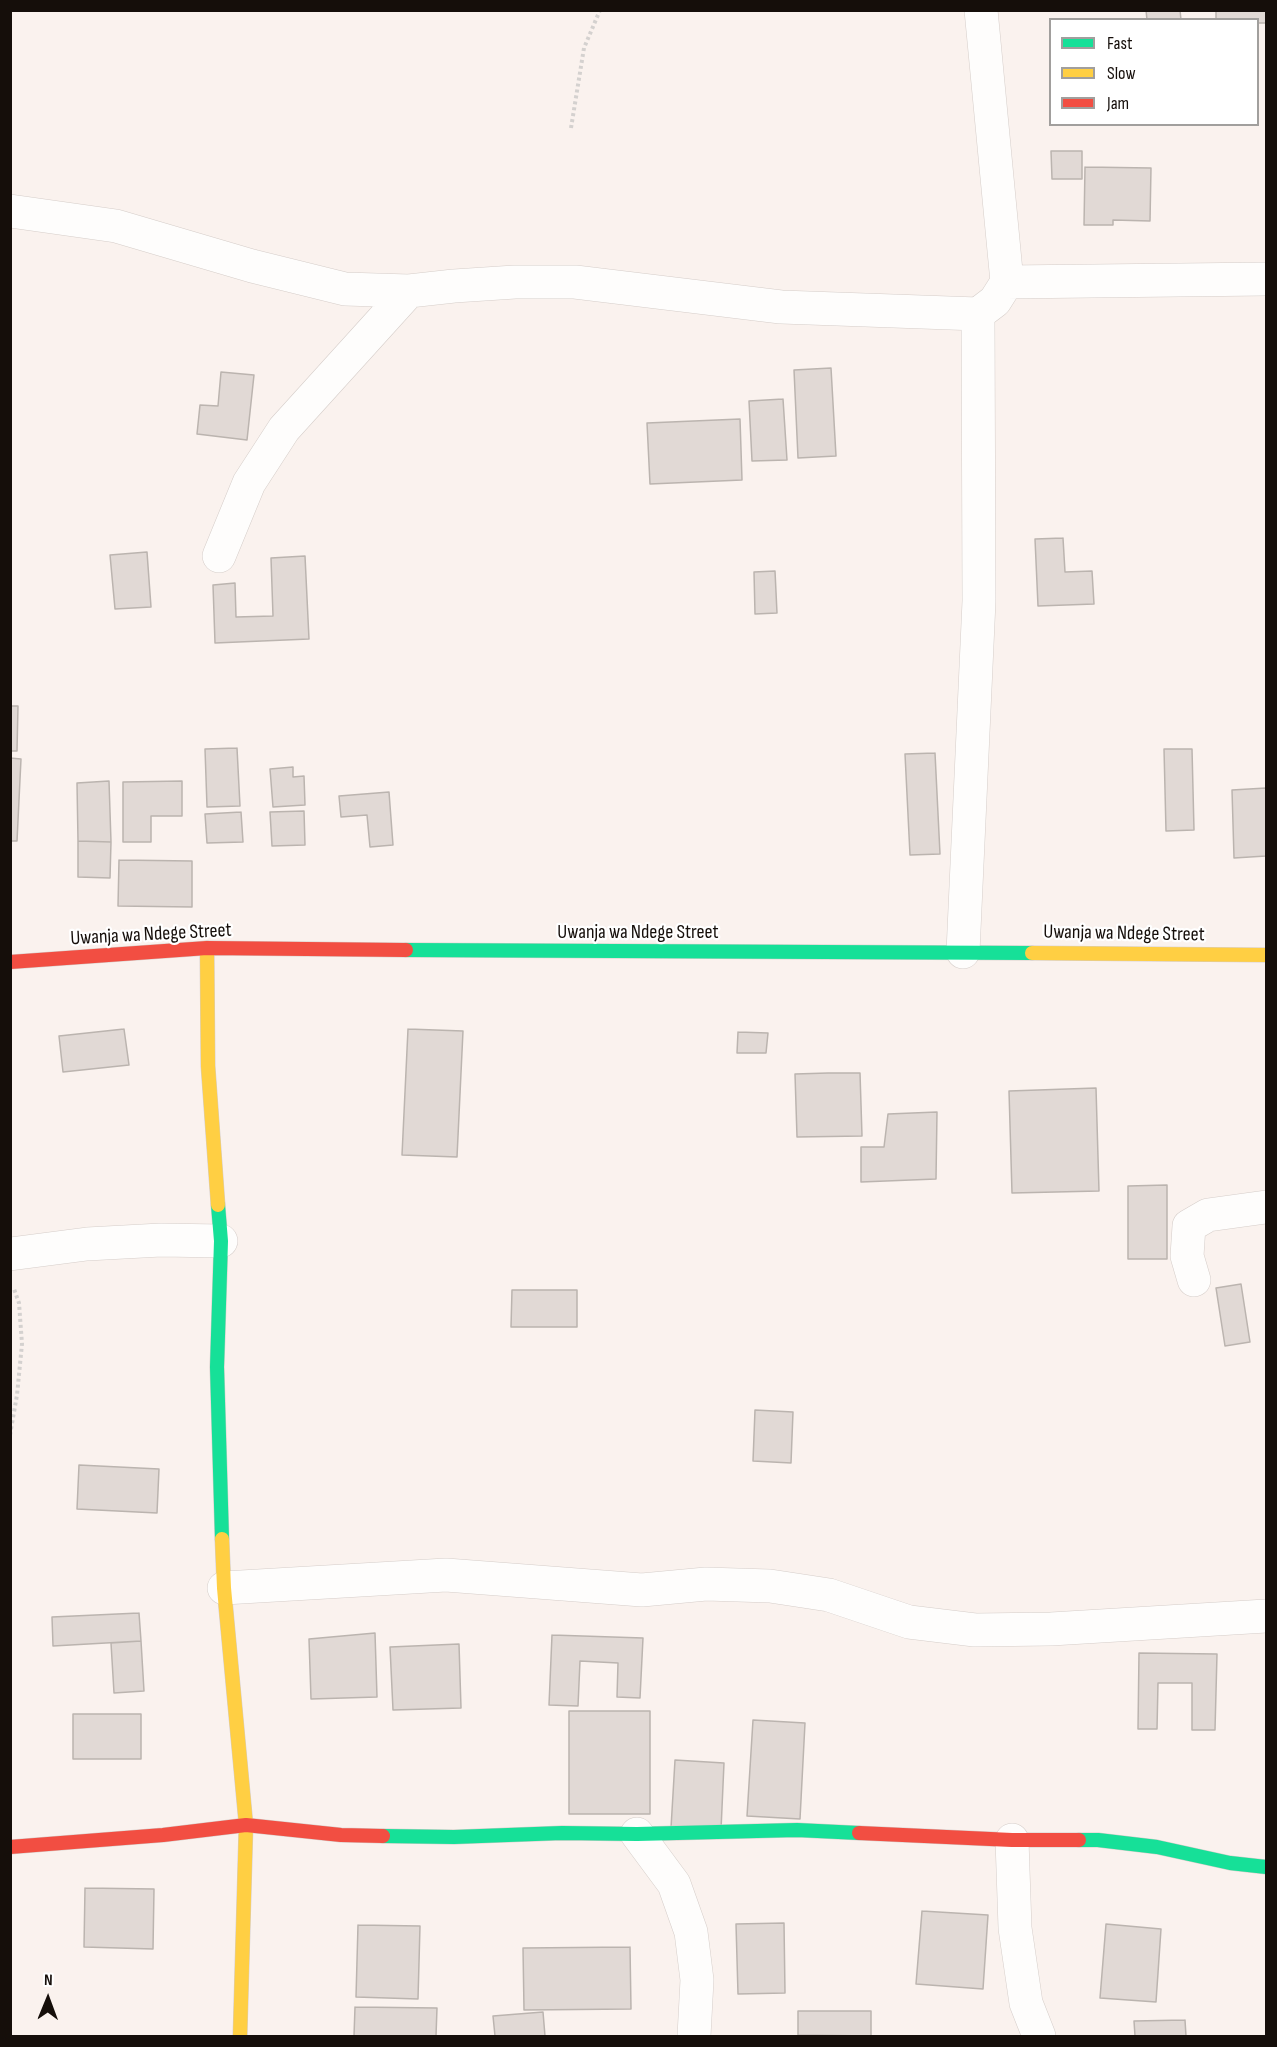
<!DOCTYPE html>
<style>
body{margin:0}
#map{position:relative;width:1277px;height:2047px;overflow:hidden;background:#faf2ee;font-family:"Sofia Sans Condensed",sans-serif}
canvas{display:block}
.frame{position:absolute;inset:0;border:12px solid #150e0a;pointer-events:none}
.legend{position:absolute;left:1049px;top:18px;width:210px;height:108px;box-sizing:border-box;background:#fff;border:2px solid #a19f9d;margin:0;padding:8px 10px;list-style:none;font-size:18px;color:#150e0a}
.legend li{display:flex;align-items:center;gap:12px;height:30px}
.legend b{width:30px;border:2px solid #a19f9d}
.north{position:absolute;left:18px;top:1969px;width:60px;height:60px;-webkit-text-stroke:4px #fff;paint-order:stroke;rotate:1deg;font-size:16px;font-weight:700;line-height:24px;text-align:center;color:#150e0a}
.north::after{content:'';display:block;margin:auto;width:21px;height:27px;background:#150e0a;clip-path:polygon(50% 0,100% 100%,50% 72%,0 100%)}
</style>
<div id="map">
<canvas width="1277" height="2047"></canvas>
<div class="frame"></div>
<ul class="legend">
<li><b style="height:8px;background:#16e098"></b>Fast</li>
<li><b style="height:8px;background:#ffcf43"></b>Slow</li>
<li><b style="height:8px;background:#f24e42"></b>Jam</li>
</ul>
<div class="north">N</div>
</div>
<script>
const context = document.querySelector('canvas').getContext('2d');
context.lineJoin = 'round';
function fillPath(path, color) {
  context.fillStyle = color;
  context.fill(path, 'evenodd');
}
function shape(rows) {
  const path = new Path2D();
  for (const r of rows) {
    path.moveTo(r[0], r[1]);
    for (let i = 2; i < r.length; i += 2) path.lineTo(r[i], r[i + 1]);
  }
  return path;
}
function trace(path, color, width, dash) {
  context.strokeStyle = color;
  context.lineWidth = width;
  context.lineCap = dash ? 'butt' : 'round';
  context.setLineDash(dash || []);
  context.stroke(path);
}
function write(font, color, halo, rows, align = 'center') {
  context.font = font + ' "Sofia Sans Condensed",sans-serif';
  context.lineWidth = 4.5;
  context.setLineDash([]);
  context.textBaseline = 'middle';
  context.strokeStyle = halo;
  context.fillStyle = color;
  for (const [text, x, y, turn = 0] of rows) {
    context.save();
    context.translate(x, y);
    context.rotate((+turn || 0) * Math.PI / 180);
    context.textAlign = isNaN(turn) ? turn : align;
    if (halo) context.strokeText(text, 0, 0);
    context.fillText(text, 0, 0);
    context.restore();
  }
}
const building = shape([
 [1146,10,1180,10,1181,20,1147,20,1146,10],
 [1216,10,1266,10,1266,23,1258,23,1258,20,1216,20,1216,10],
 [1051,151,1082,151,1082,179,1052,179,1051,151],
 [1085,167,1151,168,1150,221,1113,220,1113,225,1084,225,1085,167],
 [831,368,836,456,798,458,794,370,831,368],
 [221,372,254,375,247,440,197,434,200,405,218,406,221,372],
 [783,399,787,460,752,461,749,401,783,399],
 [740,419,742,480,650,484,647,423,740,419],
 [1063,538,1065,572,1092,571,1094,604,1038,606,1035,539,1063,538],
 [147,552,151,607,115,609,110,555,147,552],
 [305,556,309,639,215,643,213,585,235,583,236,617,273,616,271,558,305,556],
 [775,571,777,613,755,614,754,572,775,571],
 [10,706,18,706,17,751,10,751,10,706],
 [237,748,240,806,207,807,205,749,237,748],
 [1164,749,1192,749,1194,830,1166,831,1164,749],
 [935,753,940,854,910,855,905,754,935,753],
 [10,758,21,759,17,841,10,841,10,758],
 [293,767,293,777,304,776,305,805,273,807,270,769,293,767],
 [109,781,111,842,78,841,77,783,109,781],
 [182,781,182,816,151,816,151,842,123,842,123,782,182,781],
 [1266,788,1266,856,1234,858,1232,790,1266,788],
 [389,792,393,845,370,847,367,815,341,817,339,796,389,792],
 [304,811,305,845,272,846,270,812,304,811],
 [241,812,243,842,207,843,205,814,241,812],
 [78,841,111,842,110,878,78,877,78,841],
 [119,860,192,861,192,907,118,906,119,860],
 [124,1029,129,1065,63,1072,59,1036,124,1029],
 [408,1029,463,1031,457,1157,402,1155,408,1029],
 [738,1032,768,1033,766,1053,737,1053,738,1032],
 [828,1073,860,1073,862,1136,797,1137,795,1074,828,1073],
 [1096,1088,1099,1191,1012,1193,1009,1091,1096,1088],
 [937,1112,936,1179,861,1182,861,1147,884,1147,888,1114,937,1112],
 [1167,1185,1167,1259,1128,1259,1128,1186,1167,1185],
 [1241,1284,1250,1342,1225,1346,1216,1288,1241,1284],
 [512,1290,577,1290,577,1327,511,1327,512,1290],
 [755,1410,793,1412,791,1463,753,1461,755,1410],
 [79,1465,159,1469,157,1513,77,1509,79,1465],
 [139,1613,141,1641,53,1646,52,1617,139,1613],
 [375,1633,377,1697,311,1699,309,1639,375,1633],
 [552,1635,643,1638,640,1698,617,1697,618,1663,580,1661,578,1706,549,1705,552,1635],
 [141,1641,144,1691,114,1693,111,1643,141,1641],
 [459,1644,461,1708,393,1710,390,1647,459,1644],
 [1139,1653,1217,1654,1215,1730,1192,1730,1192,1683,1158,1683,1157,1729,1138,1729,1139,1653],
 [569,1711,650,1711,650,1814,569,1814,569,1711],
 [73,1714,141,1714,141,1759,73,1759,73,1714],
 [753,1720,805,1723,800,1819,747,1816,753,1720],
 [675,1760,724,1763,721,1830,671,1828,675,1760],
 [85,1888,154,1889,153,1949,84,1947,85,1888],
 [922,1911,988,1915,983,1989,916,1984,922,1911],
 [784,1923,785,1993,738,1994,736,1924,784,1923],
 [1106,1924,1161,1929,1156,2002,1100,1998,1106,1924],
 [358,1925,420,1926,418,1999,356,1997,358,1925],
 [630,1947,631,2009,524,2010,523,1948,630,1947],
 [355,2007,437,2008,436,2036,354,2036,355,2007],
 [798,2011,871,2011,871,2036,798,2035,798,2011],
 [543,2012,545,2036,495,2036,493,2016,543,2012],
 [1185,2020,1186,2036,1135,2036,1134,2021,1185,2020]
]);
const path = shape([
 [571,128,584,48,600,10],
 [10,1435,17,1395,22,1344,19,1303,14,1289]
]);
const street = shape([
 [10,211,116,226,252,266,345,289,409,291,454,286,515,282,575,282,781,307,978,314],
 [1007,282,1266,279],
 [219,556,249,483,284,429,409,291],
 [963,952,979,601,978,314,995,301,1007,282,981,10],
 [10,1254,87,1244,161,1240,221,1241],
 [1194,1280,1187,1256,1189,1226,1208,1215,1266,1207],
 [224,1588,446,1575,642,1590,706,1584,770,1586,829,1595,909,1622,975,1630,1051,1629,1266,1616],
 [637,1834,674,1884,691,1932,697,1980,694,2036],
 [1012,1840,1015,1928,1026,2003,1039,2036]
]);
const fast = shape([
 [406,950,1032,953],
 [218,1205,221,1241,217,1367,222,1539],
 [383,1836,454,1837,562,1833,637,1834,797,1830,859,1833],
 [1079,1840,1098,1840,1157,1847,1230,1863,1266,1867]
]);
const slow = shape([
 [207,948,208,1066,218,1205],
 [1032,953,1266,955],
 [222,1539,224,1588,246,1825,240,2036]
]);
const jam = shape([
 [10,962,207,948,406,950],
 [859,1833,1012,1840,1079,1840],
 [10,1847,163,1835,246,1825,341,1835,383,1836]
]);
const streetNames = [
 ["Uwanja wa Ndege Street",638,933],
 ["Uwanja wa Ndege Street",1124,934,1],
 ["Uwanja wa Ndege Street",151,935,-3]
];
fillPath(building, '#e1d9d5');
trace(building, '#bbb4af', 1.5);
trace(street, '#d5cdc9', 34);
trace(fast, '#d5cdc9', 15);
trace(slow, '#d5cdc9', 15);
trace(jam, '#d5cdc9', 15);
trace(path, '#d4d1cf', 4, [3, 3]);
trace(street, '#fefdfc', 33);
trace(fast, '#16e098', 14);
trace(slow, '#ffcf43', 14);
trace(jam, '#f24e42', 14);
write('20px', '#150e0a', '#fff', streetNames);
</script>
